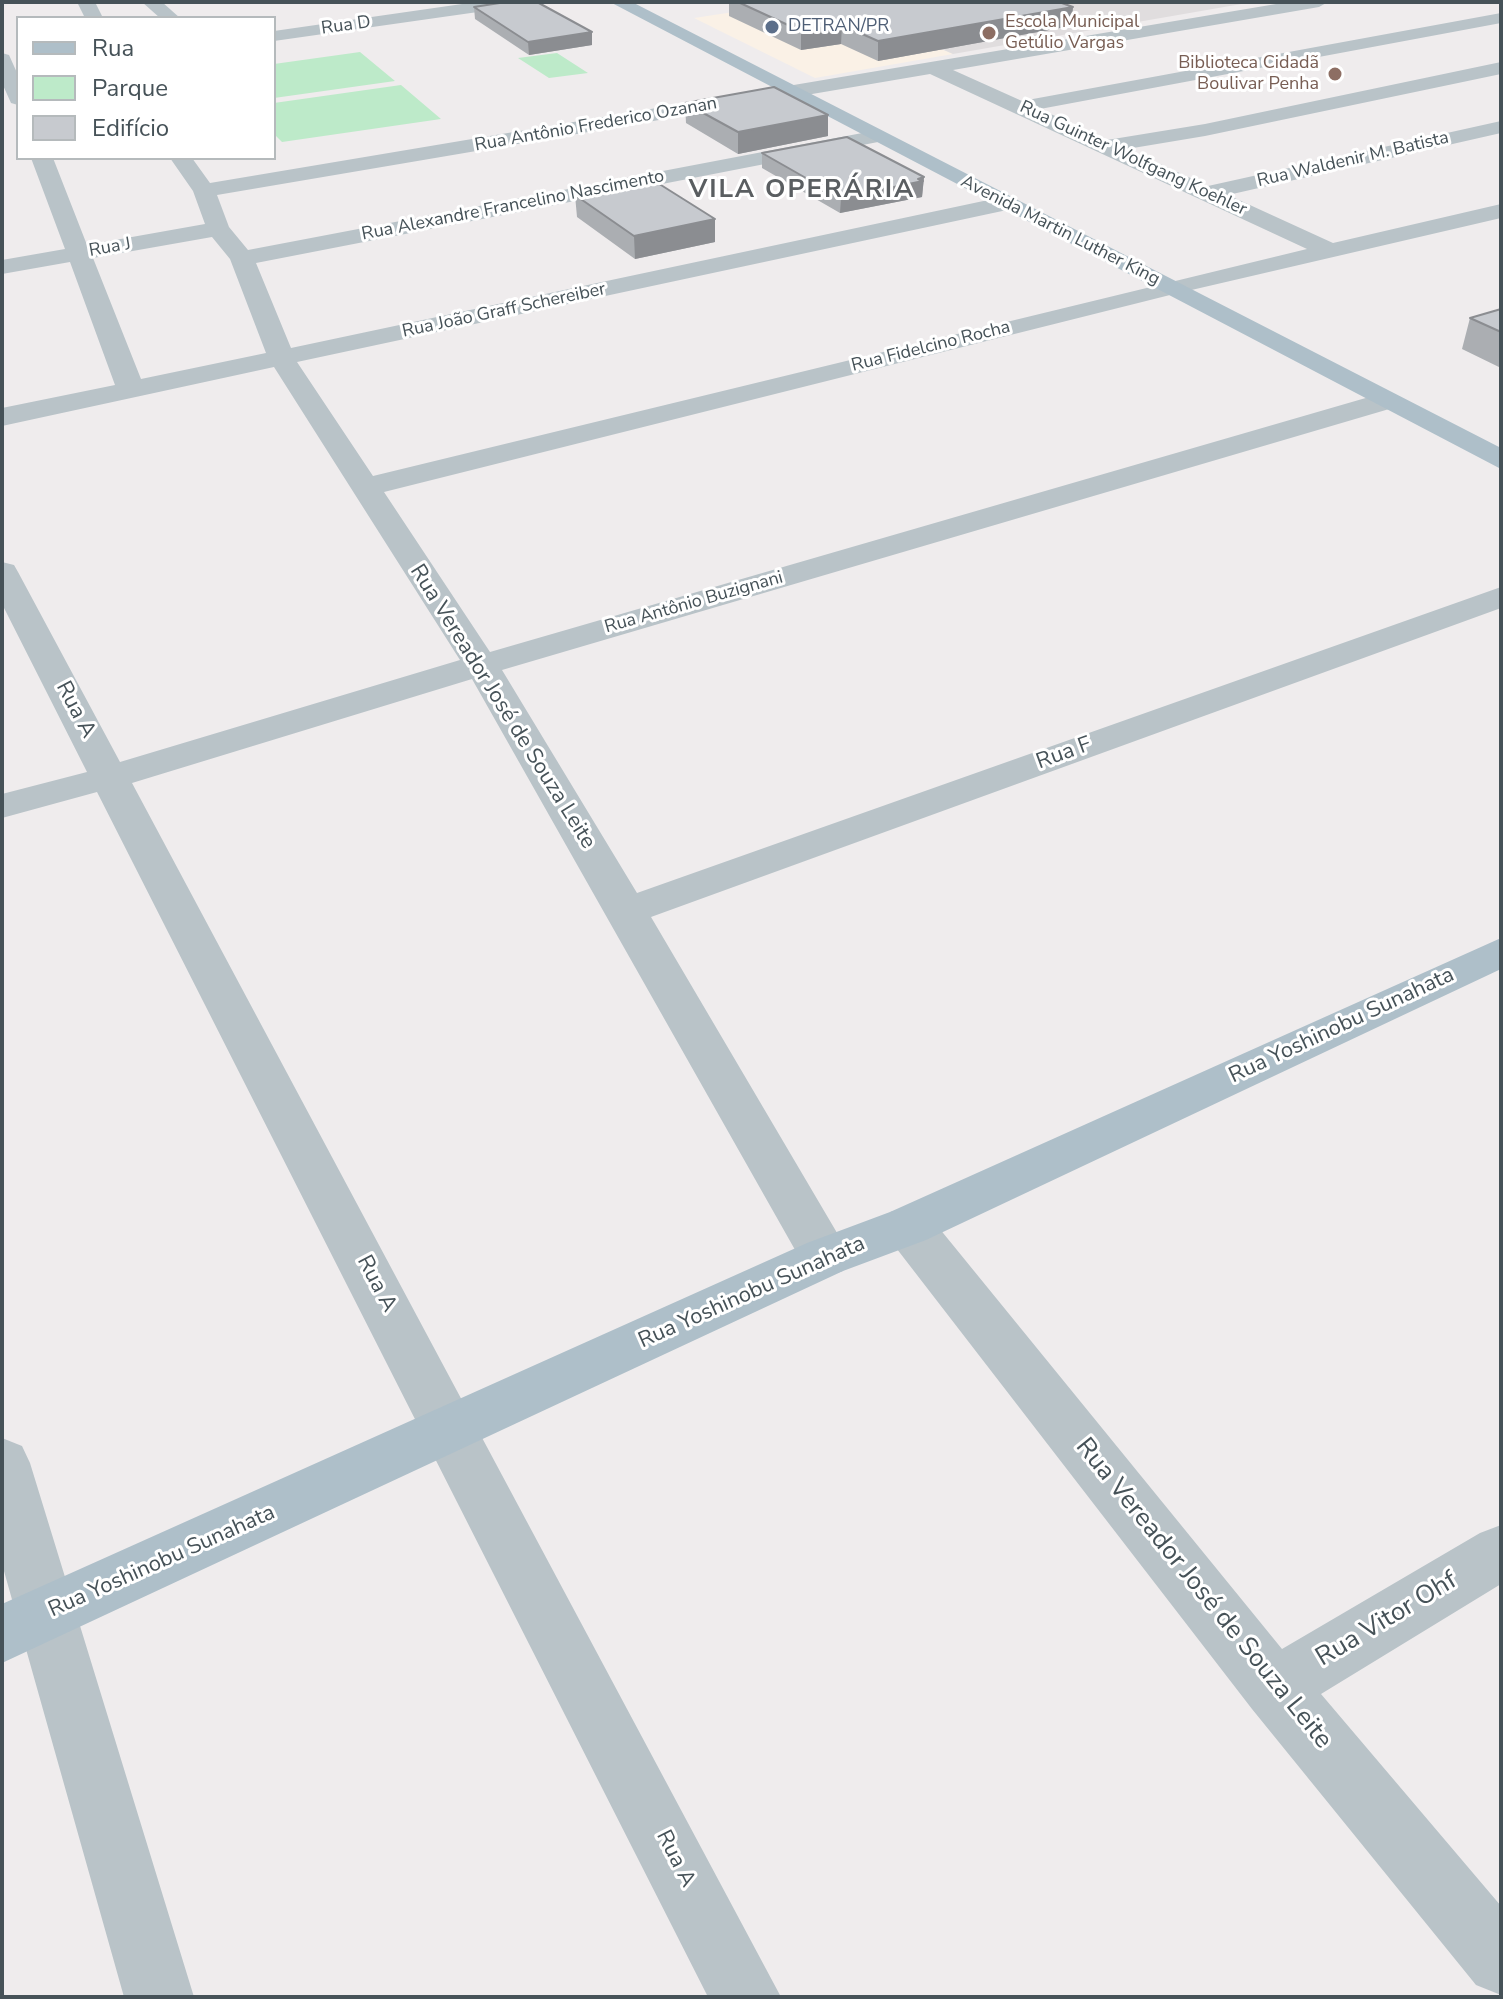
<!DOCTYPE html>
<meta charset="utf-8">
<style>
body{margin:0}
#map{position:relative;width:1503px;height:1999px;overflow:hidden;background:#efeced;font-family:"Nunito Sans",sans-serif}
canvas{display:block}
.frame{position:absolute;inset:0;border:4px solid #465258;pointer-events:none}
.legend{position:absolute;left:16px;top:16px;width:260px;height:144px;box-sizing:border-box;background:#fff;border:2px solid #b5babc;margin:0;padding:10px 14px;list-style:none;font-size:24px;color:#465258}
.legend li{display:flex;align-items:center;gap:16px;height:40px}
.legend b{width:40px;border:2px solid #b5babc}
</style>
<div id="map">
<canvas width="1503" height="1999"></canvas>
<div class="frame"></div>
<ul class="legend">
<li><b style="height:10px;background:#aebfc9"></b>Rua</li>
<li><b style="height:22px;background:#bdeac9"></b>Parque</li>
<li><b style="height:22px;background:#c7cacf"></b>Edifício</li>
</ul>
</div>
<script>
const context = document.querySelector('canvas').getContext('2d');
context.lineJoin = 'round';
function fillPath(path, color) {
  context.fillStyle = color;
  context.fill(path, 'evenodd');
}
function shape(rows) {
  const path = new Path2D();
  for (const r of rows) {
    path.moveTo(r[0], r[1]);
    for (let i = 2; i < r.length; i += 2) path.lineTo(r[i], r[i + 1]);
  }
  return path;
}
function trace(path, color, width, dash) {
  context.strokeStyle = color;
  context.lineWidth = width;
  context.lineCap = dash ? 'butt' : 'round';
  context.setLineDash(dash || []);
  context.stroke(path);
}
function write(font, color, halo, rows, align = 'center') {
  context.font = font + ' "Nunito Sans",sans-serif';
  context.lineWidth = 6;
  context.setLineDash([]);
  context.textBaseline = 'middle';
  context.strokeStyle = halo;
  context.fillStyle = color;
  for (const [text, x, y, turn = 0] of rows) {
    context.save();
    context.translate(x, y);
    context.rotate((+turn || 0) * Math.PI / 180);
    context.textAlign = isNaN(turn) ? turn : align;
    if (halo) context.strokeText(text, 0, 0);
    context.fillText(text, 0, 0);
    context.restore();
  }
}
const commercial = shape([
 [799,2,834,2,953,54,815,78,694,18]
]);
const education = shape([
 [834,2,1253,2,953,54]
]);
const green = shape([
 [360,52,395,81,274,98,274,64],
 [557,53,588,73,549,78,518,58],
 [401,85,441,119,282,142,274,134,274,103]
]);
const minor = shape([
 [77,2,95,2,103,18,85,18,77,2],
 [142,2,162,2,180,18,160,18,142,2],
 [476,2,522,2,513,7,274,41,274,31,476,2],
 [1288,2,1328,2,1319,7,953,70,1022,101,1501,13,1501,23,1040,109,1107,140,1205,124,1501,62,1501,74,1205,136,1127,149,1208,186,1501,121,1501,133,1228,195,1333,243,1501,204,1501,218,1170,295,384,492,490,652,1376,395,1396,395,1400,401,1396,407,502,670,637,893,1501,587,1501,608,651,917,843,1243,850,1257,843,1271,825,1277,807,1271,472,679,132,783,781,1997,708,1997,97,792,2,818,2,794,87,772,2,604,2,562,14,565,18,572,120,762,460,660,274,367,2,426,2,408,115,385,70,262,2,274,2,260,65,249,31,158,53,158,87,245,205,224,193,191,170,158,192,158,210,183,1288,2],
 [930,74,1307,249,373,476,297,362,1007,210,1018,203,1007,196,291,348,256,263,878,142,888,136,878,130,248,250,229,227,217,195,930,74],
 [212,237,230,259,266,353,141,379,93,258,212,237],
 [2,53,9,55,18,75,18,105,11,103,2,83,2,53],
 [908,1207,926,1212,1282,1649,1480,1533,1501,1525,1501,1584,1321,1694,1501,1906,1501,1995,1476,1985,1252,1709,890,1240,883,1226,890,1212,908,1207],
 [2,1438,22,1446,30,1463,194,1997,124,1997,2,1564,2,1438]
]);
const major = shape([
 [610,2,632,2,1501,448,1501,469,610,2],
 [1501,938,1501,969,926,1240,843,1271,2,1663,2,1604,807,1243,890,1212,1501,938]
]);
const wall = shape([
 [729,2,867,2,870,3,1073,7,1071,26,878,61,841,44,801,50,729,16],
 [474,7,592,32,592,45,529,55,475,19],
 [685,103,828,115,828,136,738,154,686,123],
 [762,153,924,177,922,197,840,213,762,168],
 [575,195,715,242,635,259,577,217],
 [1501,309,1501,368,1462,349,1470,318]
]);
const shadedWall = shape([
 [1073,7,1071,26,878,61,878,41],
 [842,25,841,44,801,50,801,31],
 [592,32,592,45,529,55,528,42],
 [828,115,828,136,738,154,738,132],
 [924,177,922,197,840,213,841,198],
 [715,219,715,242,635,259,634,236]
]);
const building = shape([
 [506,2,537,2,592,32,528,42,474,7,506,2],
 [738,2,867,2,870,3,878,2,1059,2,1073,7,878,41,842,25,801,31,738,2],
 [774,87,828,115,738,132,685,103,774,87],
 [847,137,924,177,918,179,923,181,841,198,762,153,847,137],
 [653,180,715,219,634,236,575,195,653,180],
 [1501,309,1501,332,1470,318,1501,309]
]);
const markers = [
 [772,27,8,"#5c6f8a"],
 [989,33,8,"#8d6e63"],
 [1335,74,8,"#8d6e63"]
];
const farEducationnames = [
 ["Escola Municipal",1005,23],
 ["Getúlio Vargas",1005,44],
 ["Biblioteca Cidadã",1319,64,"right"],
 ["Boulivar Penha",1319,85,"right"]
];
const farStreetnames = [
 ["Rua D",346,26,-8],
 ["Rua Antônio Frederico Ozanan",596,125,-10],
 ["Rua Guinter Wolfgang Koehler",1133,159,25],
 ["Rua Waldenir M. Batista",1353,160,-13],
 ["Rua Alexandre Francelino Nascimento",513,206,-11],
 ["Avenida Martin Luther King",1060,231,27],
 ["Rua J",110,248,-10],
 ["Rua João Graff Schereiber",504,311,-12],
 ["Rua Fidelcino Rocha",931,347,-14],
 ["Rua Antônio Buzignani",694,603,-16]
];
const farServicenames = [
 ["DETRAN/PR",788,27]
];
const streetNames = [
 ["Rua Vereador José de Souza Leite",502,707,58],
 ["Rua A",75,710,62],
 ["Rua F",1064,754,-20],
 ["Rua Yoshinobu Sunahata",1342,1026,-25],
 ["Rua A",376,1284,62],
 ["Rua Yoshinobu Sunahata",752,1293,-24],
 ["Rua Yoshinobu Sunahata",162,1562,-24],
 ["Rua A",675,1859,63]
];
const farDistrictnames = [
 ["VILA OPERÁRIA",802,191]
];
const nearStreetnames = [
 ["Rua Vereador José de Souza Leite",1203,1594,51],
 ["Rua Vitor Ohf",1387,1620,-31]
];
fillPath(commercial, '#faf1e6');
fillPath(education, '#e0ddde');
fillPath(green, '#bdeac9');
fillPath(minor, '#b9c3c8');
fillPath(major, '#aebfc9');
fillPath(wall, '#abaeb2');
fillPath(shadedWall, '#8b8d91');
fillPath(building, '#c7cacf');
trace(building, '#8b8d91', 2);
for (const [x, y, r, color] of markers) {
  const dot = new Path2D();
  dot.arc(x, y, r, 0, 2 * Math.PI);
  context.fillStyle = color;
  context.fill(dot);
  trace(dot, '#fff', 3);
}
write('18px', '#785e54', '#fff', farEducationnames, 'left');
write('18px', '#465258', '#fff', farStreetnames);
write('18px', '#4e5e75', '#fff', farServicenames, 'left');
write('22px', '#465258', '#fff', streetNames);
context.letterSpacing = '2px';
write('bold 26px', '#5a5e61', '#fff', farDistrictnames);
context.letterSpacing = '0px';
write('26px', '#465258', '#fff', nearStreetnames);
</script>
